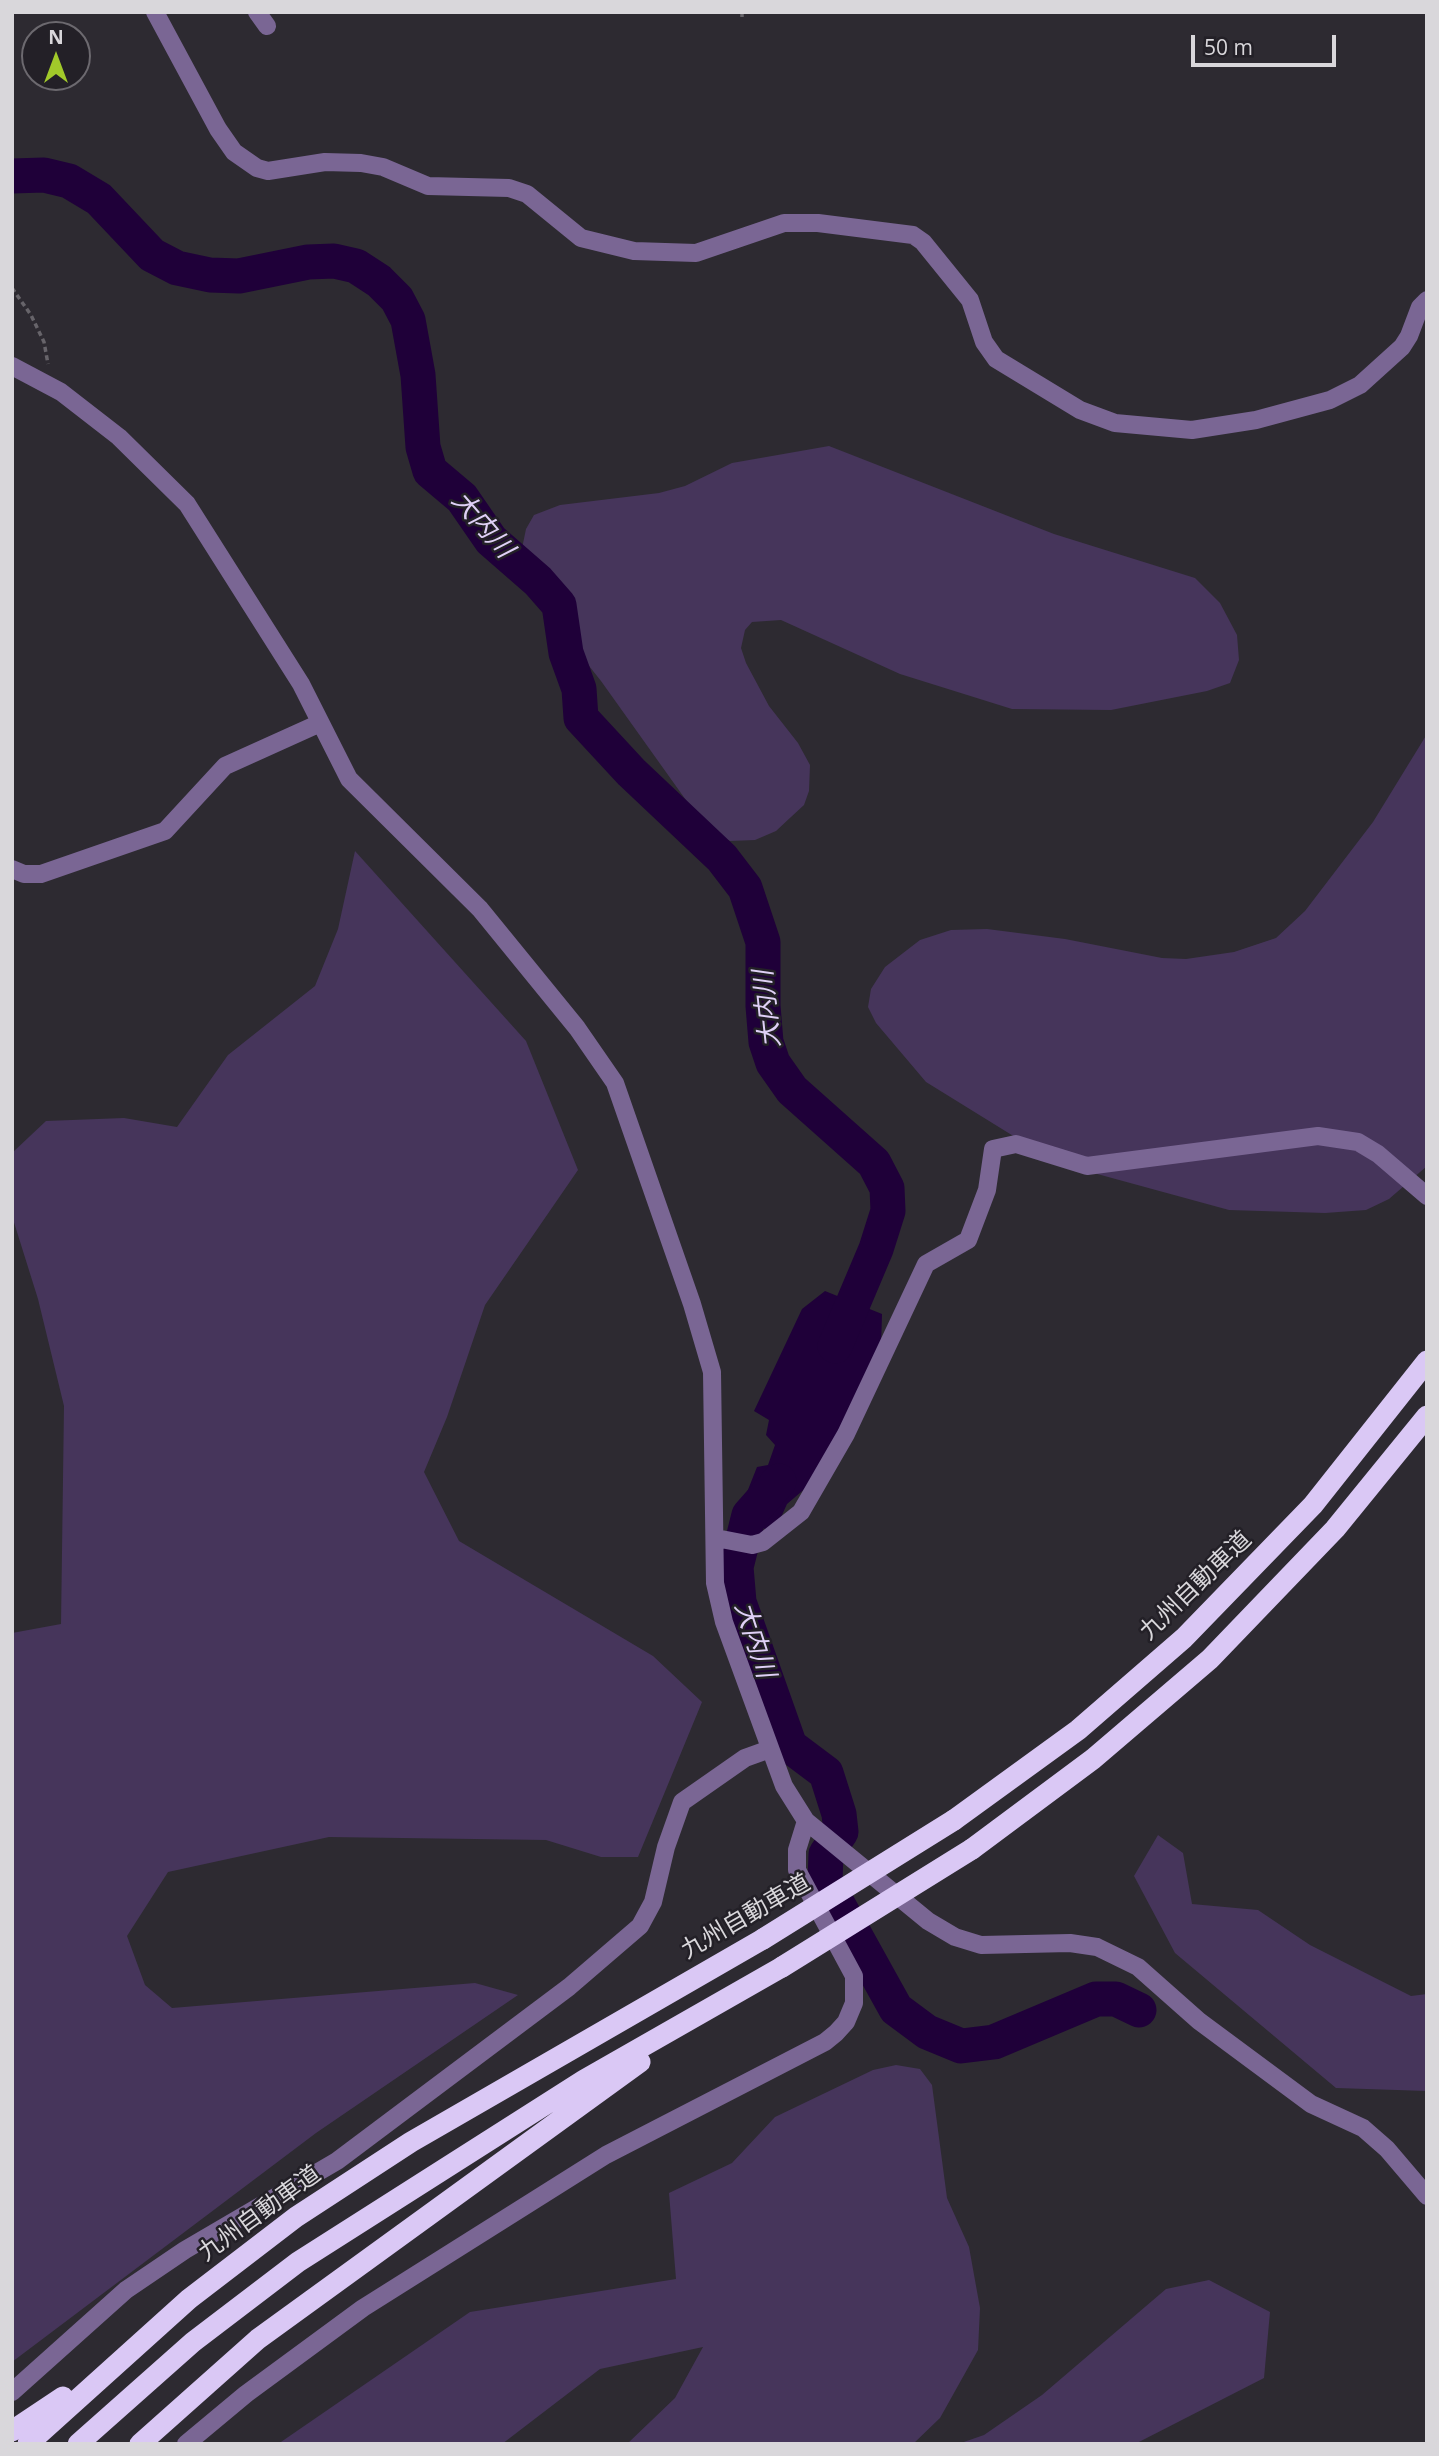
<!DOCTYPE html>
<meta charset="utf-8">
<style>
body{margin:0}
#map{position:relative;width:1439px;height:2456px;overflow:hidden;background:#2d2a31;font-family:"Open Sans",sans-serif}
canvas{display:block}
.frame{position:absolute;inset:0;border:14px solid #d9d7db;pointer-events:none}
.north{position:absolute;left:21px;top:21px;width:70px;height:70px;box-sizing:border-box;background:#232027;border:2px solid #6c696f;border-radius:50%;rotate:0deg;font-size:19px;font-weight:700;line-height:28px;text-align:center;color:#d9d7db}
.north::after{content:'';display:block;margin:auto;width:24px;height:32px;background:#a1c92a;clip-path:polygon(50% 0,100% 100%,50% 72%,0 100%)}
.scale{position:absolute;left:1191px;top:35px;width:145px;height:32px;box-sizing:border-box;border:4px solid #d9d7db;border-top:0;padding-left:9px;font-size:21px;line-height:24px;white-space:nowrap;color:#d9d7db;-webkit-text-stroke:5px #232027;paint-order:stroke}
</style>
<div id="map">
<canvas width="1439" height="2456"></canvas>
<div class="frame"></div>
<div class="north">N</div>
<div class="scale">50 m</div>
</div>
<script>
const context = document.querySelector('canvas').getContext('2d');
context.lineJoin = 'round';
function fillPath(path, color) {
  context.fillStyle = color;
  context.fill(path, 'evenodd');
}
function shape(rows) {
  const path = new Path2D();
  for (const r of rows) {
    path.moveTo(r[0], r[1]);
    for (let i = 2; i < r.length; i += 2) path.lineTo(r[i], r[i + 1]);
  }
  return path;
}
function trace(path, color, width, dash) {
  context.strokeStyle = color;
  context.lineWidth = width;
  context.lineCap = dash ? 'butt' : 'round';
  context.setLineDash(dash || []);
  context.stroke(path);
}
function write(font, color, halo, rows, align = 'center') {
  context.font = font + ' "Open Sans","Noto Sans JP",sans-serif';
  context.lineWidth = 5;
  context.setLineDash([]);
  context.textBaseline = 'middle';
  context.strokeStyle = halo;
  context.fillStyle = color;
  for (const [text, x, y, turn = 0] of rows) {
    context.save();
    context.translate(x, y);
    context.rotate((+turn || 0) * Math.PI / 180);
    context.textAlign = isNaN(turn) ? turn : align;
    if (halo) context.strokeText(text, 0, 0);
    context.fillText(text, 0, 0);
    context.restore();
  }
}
const green = shape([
 [829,446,1054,534,1195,578,1220,603,1237,635,1239,660,1230,683,1207,691,1111,710,1012,709,900,674,781,620,752,622,745,630,741,648,746,663,769,706,798,743,810,765,809,791,804,805,791,817,776,831,755,840,730,841,708,831,601,681,524,584,520,573,520,558,526,529,534,515,560,505,659,493,685,486,732,463],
 [1427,734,1427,1166,1389,1199,1366,1210,1325,1213,1229,1210,1057,1163,926,1082,876,1023,868,1007,871,989,885,967,920,940,951,930,987,929,1065,939,1162,958,1186,959,1234,952,1276,938,1305,911,1373,822],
 [355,851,526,1041,578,1170,485,1305,447,1417,424,1472,459,1541,653,1656,702,1702,638,1857,601,1857,546,1840,329,1837,168,1872,127,1936,145,1985,172,2008,475,1983,518,1995,316,2133,12,2362,12,1633,61,1624,64,1406,38,1299,12,1216,12,1153,46,1121,124,1118,177,1127,228,1055,315,986,338,929],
 [1158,1835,1183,1853,1192,1904,1258,1910,1310,1945,1411,1996,1427,1994,1427,2091,1336,2088,1175,1953,1134,1876],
 [896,2065,920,2069,932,2085,947,2198,969,2247,980,2308,978,2350,940,2418,913,2444,627,2444,675,2398,703,2347,600,2369,502,2444,278,2444,470,2312,676,2279,669,2193,732,2163,775,2117,873,2070],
 [1209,2280,1270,2312,1264,2378,1135,2444,958,2444,984,2435,1042,2395,1166,2289]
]);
const water = shape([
 [825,1291,882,1314,881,1347,814,1481,787,1504,778,1524,768,1532,754,1519,738,1515,757,1467,768,1465,775,1445,766,1435,769,1420,754,1411,802,1309]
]);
const river = shape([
 [12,176,44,175,69,181,99,199,152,255,177,268,210,275,239,276,308,262,334,261,356,266,379,281,397,299,408,320,418,375,423,447,430,471,462,498,491,540,538,581,559,605,566,653,579,689,581,718,631,772,722,858,745,888,763,942,763,1006,766,1042,773,1063,792,1090,874,1163,887,1188,888,1211,876,1249,835,1346],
 [779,1481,749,1515,736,1567,739,1602,790,1746,826,1773,839,1814,841,1832,826,1854,825,1881,896,2009,927,2032,961,2046,994,2042,1096,1999,1116,1999,1139,2010]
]);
const path = shape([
 [742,12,742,20],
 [12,288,31,315,44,342,48,364]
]);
const minor = shape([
 [155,12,218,129,234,152,257,168,268,171,325,162,361,163,383,167,428,186,509,188,527,194,581,238,634,251,696,253,784,223,818,223,913,235,923,242,970,300,984,342,996,359,1080,410,1115,423,1192,430,1256,420,1330,400,1360,385,1402,347,1409,336,1420,307,1427,300],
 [257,12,267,26],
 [12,366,61,392,119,437,187,504,301,684,349,779,480,909,577,1028,615,1083,692,1304,712,1372,715,1583,724,1622,784,1786,806,1821,928,1921,955,1937,981,1945,1070,1943,1097,1947,1138,1967,1199,2021,1311,2104,1363,2128,1387,2149,1427,2196],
 [12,869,24,874,41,874,165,831,225,766,318,724],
 [716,1538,752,1545,763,1542,801,1512,846,1434,926,1264,968,1240,987,1190,993,1149,1016,1144,1087,1166,1318,1136,1358,1142,1378,1154,1427,1196],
 [12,2392,126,2290,185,2250,337,2161,569,1987,640,1926,653,1902,666,1847,682,1802,745,1758,770,1749],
 [186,2444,246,2394,363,2308,606,2155,825,2042,836,2033,846,2022,854,2003,854,1976,797,1870,797,1850,806,1821]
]);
const highway = shape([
 [954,1820,1078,1730,1184,1638,1313,1505,1427,1361],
 [972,1849,1093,1759,1210,1659,1335,1529,1427,1416],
 [12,2431,63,2397],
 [28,2444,189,2299,296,2217,411,2142,763,1939],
 [78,2444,193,2342,298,2262,584,2080,782,1967],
 [140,2444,258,2339,640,2062]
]);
const highwayBridge = shape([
 [763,1939,954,1820],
 [782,1967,972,1849]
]);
const streetNames = [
 ["九州自動車道",1196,1586,-44],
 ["九州自動車道",746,1917,-30],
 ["九州自動車道",260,2214,-36]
];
const waterNames = [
 ["大内川",482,525,49],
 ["大内川",768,1009,-96],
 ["大内川",754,1640,72]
];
fillPath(green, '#46355b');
fillPath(water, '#1f0039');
trace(river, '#1f0039', 35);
trace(path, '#67646a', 3.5, [5, 3.5]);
trace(minor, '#7a6694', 18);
trace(highway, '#dac8f5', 21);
trace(highwayBridge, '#dac8f5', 21);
write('24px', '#d9d7db', '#232027', streetNames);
write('italic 26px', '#dfd0f6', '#232027', waterNames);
</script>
